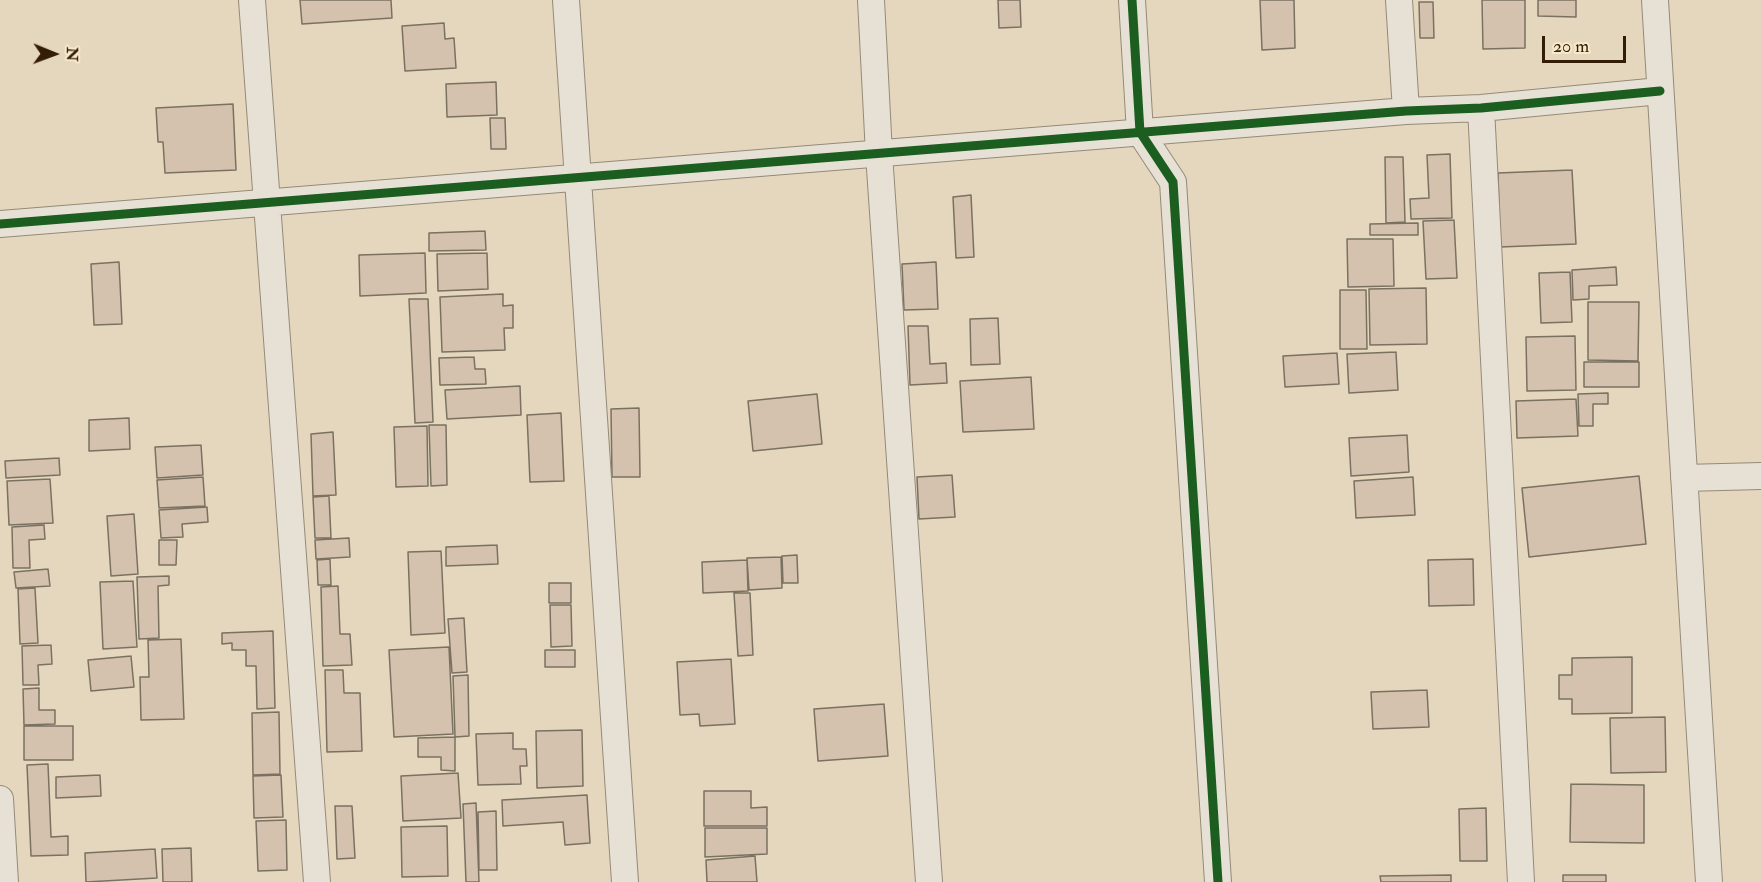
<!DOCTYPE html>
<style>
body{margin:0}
#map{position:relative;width:1761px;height:882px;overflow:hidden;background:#e4d7bd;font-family:"IM FELL Double Pica",serif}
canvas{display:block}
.north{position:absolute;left:24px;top:24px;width:60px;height:60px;-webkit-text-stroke:4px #f7e9ca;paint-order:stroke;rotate:91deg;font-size:16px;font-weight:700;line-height:24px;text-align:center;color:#331d06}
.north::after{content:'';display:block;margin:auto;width:21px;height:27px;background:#331d06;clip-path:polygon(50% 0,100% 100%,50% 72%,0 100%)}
.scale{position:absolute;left:1542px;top:36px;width:84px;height:27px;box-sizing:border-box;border:3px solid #331d06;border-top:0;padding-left:8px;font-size:18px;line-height:21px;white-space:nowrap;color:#331d06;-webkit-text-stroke:4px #f7e9ca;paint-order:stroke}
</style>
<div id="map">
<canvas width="1761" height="882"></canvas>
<div class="north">N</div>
<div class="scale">20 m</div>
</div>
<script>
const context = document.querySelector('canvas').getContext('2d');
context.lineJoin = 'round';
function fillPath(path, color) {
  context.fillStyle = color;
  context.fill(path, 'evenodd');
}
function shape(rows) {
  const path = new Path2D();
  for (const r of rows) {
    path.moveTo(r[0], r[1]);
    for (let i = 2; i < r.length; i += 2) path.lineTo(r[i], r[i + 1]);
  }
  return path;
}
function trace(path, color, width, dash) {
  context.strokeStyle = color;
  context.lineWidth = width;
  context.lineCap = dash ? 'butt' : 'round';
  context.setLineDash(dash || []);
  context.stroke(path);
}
const building = shape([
 [300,0,391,0,392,18,302,24,300,0],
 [998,0,1020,0,1021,27,999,28,998,0],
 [1260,0,1294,0,1295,48,1262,50,1260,0],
 [1482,0,1525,0,1525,48,1483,49,1482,0],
 [1538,0,1576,0,1576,17,1538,16,1538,0],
 [1419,2,1433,2,1434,38,1420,38,1419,2],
 [444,23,445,39,454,38,456,68,405,71,402,26,444,23],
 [496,82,497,115,447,117,446,84,496,82],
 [233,104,236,170,165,173,163,142,158,142,156,108,233,104],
 [490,118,505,118,506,149,491,149,490,118],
 [1450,154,1452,218,1411,219,1410,199,1429,198,1427,155,1450,154],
 [1385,157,1403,157,1405,222,1386,223,1385,157],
 [1572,170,1576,244,1500,247,1498,173,1572,170],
 [971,195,974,257,956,258,953,197,971,195],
 [1454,220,1457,278,1426,279,1423,221,1454,220],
 [1418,223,1418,235,1370,235,1370,224,1418,223],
 [485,231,486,250,429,251,429,233,485,231],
 [1347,239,1393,239,1394,286,1348,287,1347,239],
 [425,253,426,293,360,296,359,255,425,253],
 [487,253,488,289,438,291,437,254,487,253],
 [119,262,122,324,94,325,91,264,119,262],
 [936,262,938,309,904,310,902,264,936,262],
 [1616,267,1617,285,1589,286,1589,299,1573,300,1572,270,1616,267],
 [1570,272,1572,322,1541,323,1539,273,1570,272],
 [1426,288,1427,344,1370,345,1369,289,1426,288],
 [1340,290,1366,290,1367,349,1340,349,1340,290],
 [503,294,503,306,513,305,513,328,504,328,505,350,442,352,440,297,503,294],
 [409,299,428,299,433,422,415,423,409,299],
 [1588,302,1639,302,1638,361,1588,360,1588,302],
 [998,318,1000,364,971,365,970,319,998,318],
 [908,326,928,326,930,364,946,363,947,383,910,385,908,326],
 [1575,336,1576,390,1527,391,1526,337,1575,336],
 [1396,352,1398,390,1349,393,1347,354,1396,352],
 [1337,353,1339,384,1285,387,1283,356,1337,353],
 [474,357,475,369,485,369,486,384,440,385,439,358,474,357],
 [1584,362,1639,362,1639,387,1584,387,1584,362],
 [1031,377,1034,429,963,432,960,381,1031,377],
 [520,386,521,415,447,419,445,390,520,386],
 [1608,393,1608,404,1593,404,1593,426,1579,426,1578,394,1608,393],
 [817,394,822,444,753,451,748,401,817,394],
 [1576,399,1578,436,1517,438,1516,401,1576,399],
 [639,408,640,477,612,477,611,409,639,408],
 [561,413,564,481,530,482,527,415,561,413],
 [129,418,130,449,89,451,89,420,129,418],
 [429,425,446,425,447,485,431,486,429,425],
 [427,426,428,486,396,487,394,427,427,426],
 [333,432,336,495,313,496,311,434,333,432],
 [1407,435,1409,472,1351,476,1349,438,1407,435],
 [201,445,203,475,157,478,155,447,201,445],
 [59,458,60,475,6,478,5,461,59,458],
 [952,475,955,517,919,519,917,477,952,475],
 [1639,476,1646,544,1529,557,1522,488,1639,476],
 [203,477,205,506,159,508,157,480,203,477],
 [1413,477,1415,515,1356,518,1354,481,1413,477],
 [50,479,53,523,9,525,7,481,50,479],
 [329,496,331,538,315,538,313,497,329,496],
 [207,507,208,522,182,524,183,537,161,538,159,510,207,507],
 [134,514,138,574,111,576,107,516,134,514],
 [44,525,45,539,29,540,30,568,13,568,12,527,44,525],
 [349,538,350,557,316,559,315,540,349,538],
 [159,540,177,540,176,565,159,565,159,540],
 [497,545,498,564,446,566,446,547,497,545],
 [441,551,445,633,411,635,408,552,441,551],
 [797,555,798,583,783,583,782,556,797,555],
 [781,557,782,588,749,590,747,558,781,557],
 [330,559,331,585,318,585,317,560,330,559],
 [1473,559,1474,605,1429,606,1428,560,1473,559],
 [747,560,748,591,703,593,702,562,747,560],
 [48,569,50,586,16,588,14,572,48,569],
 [169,576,169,585,158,586,159,638,139,639,137,577,169,576],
 [133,581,137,647,103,649,100,582,133,581],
 [549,583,571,583,571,603,549,603,549,583],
 [338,586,340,634,350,634,352,665,323,666,321,587,338,586],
 [35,588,38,643,20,644,18,589,35,588],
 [734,593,750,593,753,655,738,656,734,593],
 [550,605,571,605,572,646,551,647,550,605],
 [464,618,467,672,452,673,448,619,464,618],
 [273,631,275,708,257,709,256,666,246,666,246,650,232,650,232,643,222,644,222,633,273,631],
 [181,639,184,719,141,720,140,677,149,677,148,640,181,639],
 [51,645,52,664,38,665,39,685,23,685,22,646,51,645],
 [449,647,453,734,394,737,389,650,449,647],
 [545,650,575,650,575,667,545,667,545,650],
 [131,656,134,687,91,691,88,660,131,656],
 [1632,657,1632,713,1572,714,1572,699,1559,699,1559,675,1572,675,1572,658,1632,657],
 [731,659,735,724,700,726,699,714,680,715,677,662,731,659],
 [325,670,343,670,344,693,360,693,362,751,327,752,325,670],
 [468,675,469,736,455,737,453,676,468,675],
 [39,688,39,710,55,710,55,724,24,725,23,689,39,688],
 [1427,690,1429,727,1373,729,1371,692,1427,690],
 [884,704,888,756,818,761,814,709,884,704],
 [279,712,280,774,253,775,252,713,279,712],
 [1665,717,1666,772,1611,773,1610,718,1665,717],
 [24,726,73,726,73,760,24,760,24,726],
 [582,730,583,786,537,788,536,731,582,730],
 [513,733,513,749,526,749,527,766,520,766,521,784,478,785,476,734,513,733],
 [455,737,455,771,441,770,441,757,418,757,418,738,455,737],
 [48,764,51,837,68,836,68,855,31,856,27,765,48,764],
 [458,773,461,818,403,821,401,776,458,773],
 [100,775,101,796,56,798,56,777,100,775],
 [281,775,283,817,254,818,253,776,281,775],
 [1571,784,1644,785,1644,843,1570,842,1571,784],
 [704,791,751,791,751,808,767,807,767,826,704,826,704,791],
 [587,795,590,843,565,845,563,822,503,826,502,800,587,795],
 [476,803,479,882,466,882,463,804,476,803],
 [335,806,352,806,355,858,337,859,335,806],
 [1486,808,1487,861,1460,861,1459,809,1486,808],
 [496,811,497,870,479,870,478,812,496,811],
 [286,820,287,870,258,871,256,821,286,820],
 [447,826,448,876,402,877,401,827,447,826],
 [705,828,767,828,767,854,705,857,705,828],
 [191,848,192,882,163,882,162,849,191,848],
 [155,849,157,878,86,882,85,853,155,849],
 [755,856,757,882,707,882,706,860,755,856],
 [1451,875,1451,882,1381,882,1380,876,1451,875],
 [1563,875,1606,875,1606,882,1563,882,1563,875]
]);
const street = shape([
 [252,0,317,882],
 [566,0,625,882],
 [871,0,879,154,929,882],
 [1132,0,1140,132,1173,182,1218,882],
 [1399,0,1406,111],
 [1655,0,1709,882],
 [1481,108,1521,882],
 [0,224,1406,111,1481,108,1660,91],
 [1684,478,1761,476],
 [0,799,5,882]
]);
const cycleway = shape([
 [1132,0,1140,132,1173,182,1218,882],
 [0,224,1406,111,1481,108,1660,91]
]);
fillPath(building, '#d4c1ae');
trace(building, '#7a7161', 1.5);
trace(street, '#948a79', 28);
trace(street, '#e7e1d5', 26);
trace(cycleway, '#1b5e20', 9);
</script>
